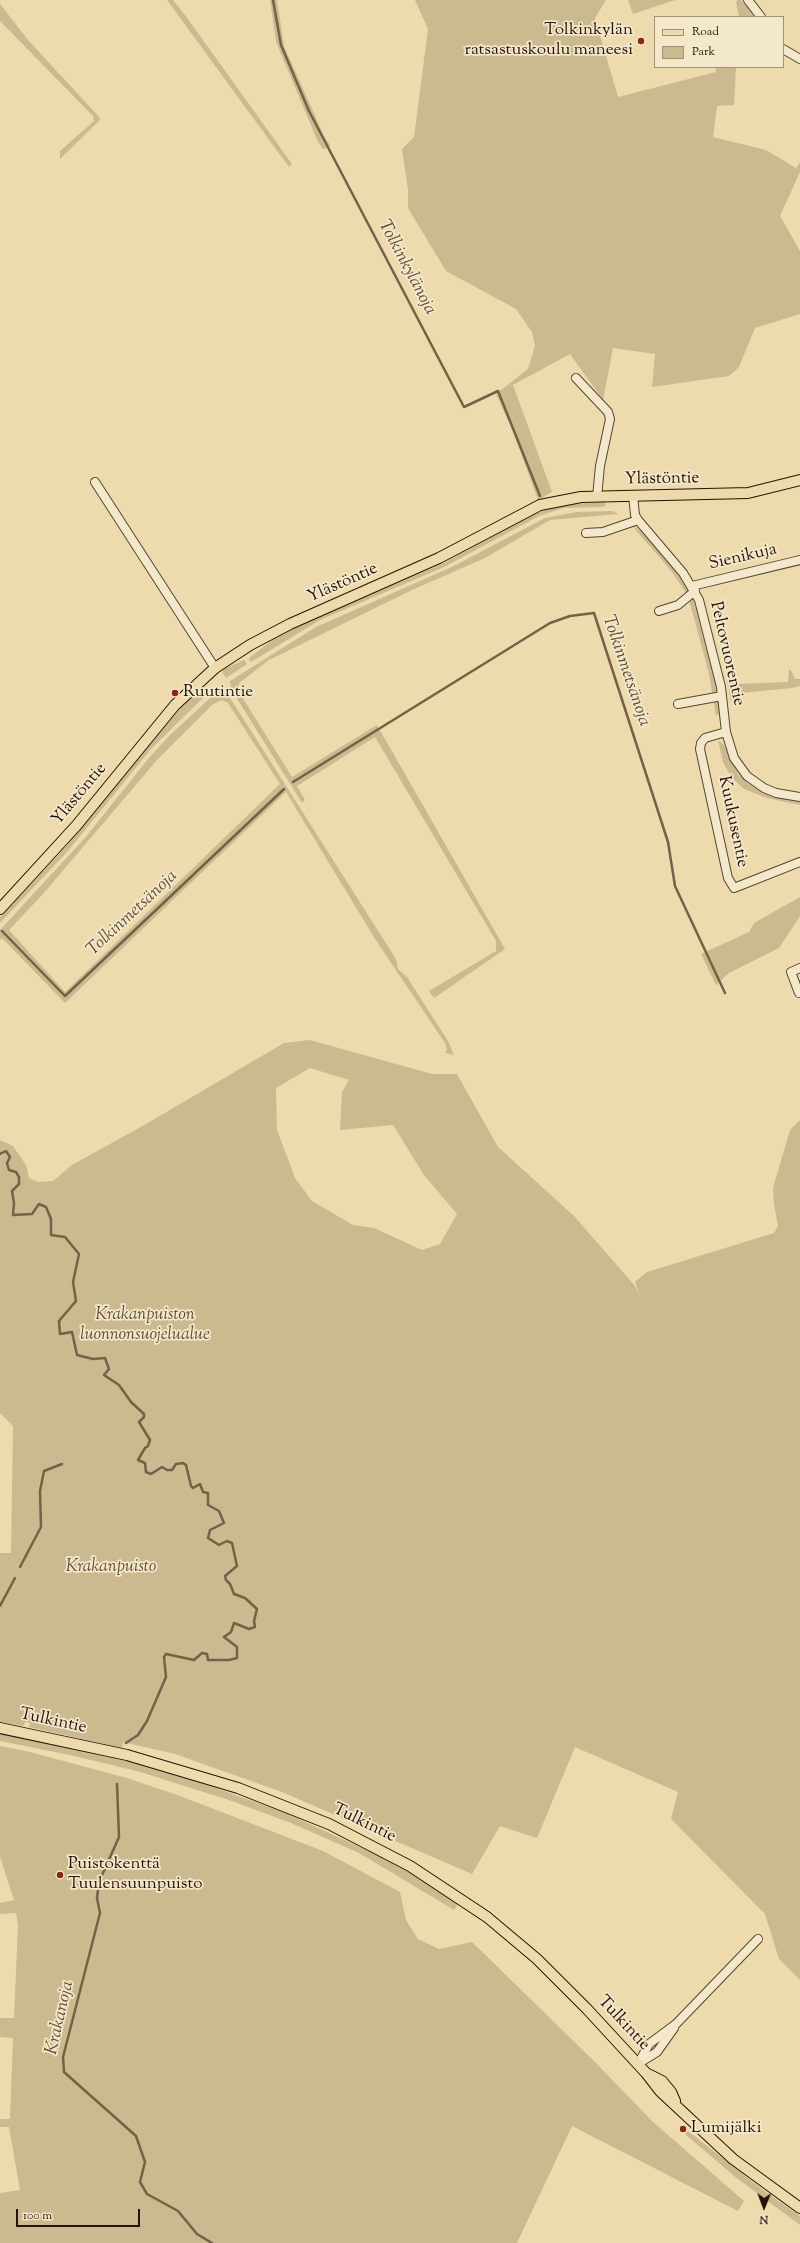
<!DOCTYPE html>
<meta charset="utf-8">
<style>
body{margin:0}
#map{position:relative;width:800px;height:2243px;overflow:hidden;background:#eddbad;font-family:"Sorts Mill Goudy",serif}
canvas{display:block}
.legend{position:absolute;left:654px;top:16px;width:130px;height:52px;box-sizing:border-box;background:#f3e8ca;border:1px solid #a1927b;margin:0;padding:5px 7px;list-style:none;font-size:12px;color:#271105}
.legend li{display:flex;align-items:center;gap:8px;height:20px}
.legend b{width:20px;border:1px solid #a1927b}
.north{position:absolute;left:744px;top:2187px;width:40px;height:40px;-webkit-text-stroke:3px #f3e8ca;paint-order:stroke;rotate:181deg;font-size:11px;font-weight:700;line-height:16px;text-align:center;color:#271105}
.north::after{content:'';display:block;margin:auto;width:14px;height:18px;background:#271105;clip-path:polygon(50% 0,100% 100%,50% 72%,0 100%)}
.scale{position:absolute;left:16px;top:2209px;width:124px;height:18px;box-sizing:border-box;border:2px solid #271105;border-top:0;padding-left:5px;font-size:12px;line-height:14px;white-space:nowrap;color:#271105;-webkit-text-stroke:3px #f3e8ca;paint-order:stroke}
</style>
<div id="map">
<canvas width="800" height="2243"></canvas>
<ul class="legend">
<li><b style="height:5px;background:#eddbad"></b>Road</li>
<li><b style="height:11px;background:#cbb990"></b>Park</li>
</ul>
<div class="north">N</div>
<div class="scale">100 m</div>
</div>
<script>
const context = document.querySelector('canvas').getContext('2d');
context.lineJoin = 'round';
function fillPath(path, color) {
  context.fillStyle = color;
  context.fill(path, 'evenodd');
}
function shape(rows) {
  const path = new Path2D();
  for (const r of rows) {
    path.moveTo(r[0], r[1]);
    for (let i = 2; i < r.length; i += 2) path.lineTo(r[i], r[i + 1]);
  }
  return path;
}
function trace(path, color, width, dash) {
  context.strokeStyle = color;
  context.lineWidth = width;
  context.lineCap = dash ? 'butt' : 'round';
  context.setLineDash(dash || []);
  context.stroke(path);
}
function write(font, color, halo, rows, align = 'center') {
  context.font = font + ' "Sorts Mill Goudy",serif';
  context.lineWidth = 3.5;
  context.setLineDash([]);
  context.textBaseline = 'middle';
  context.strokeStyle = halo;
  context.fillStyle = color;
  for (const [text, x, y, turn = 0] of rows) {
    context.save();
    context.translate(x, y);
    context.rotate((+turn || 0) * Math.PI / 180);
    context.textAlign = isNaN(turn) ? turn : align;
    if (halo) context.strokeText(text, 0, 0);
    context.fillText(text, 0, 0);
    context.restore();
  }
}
const green = shape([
 [167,0,173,0,185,15,292,164,289,167],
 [270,0,277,0,284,46,325,138,330,145,329,148,323,149,318,142,281,54,276,41],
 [415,0,606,0,595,18,618,97,716,72,715,67,736,67,734,105,717,106,713,137,766,150,796,168,800,162,800,172,780,216,800,251,800,314,755,328,739,367,729,376,652,387,655,354,613,348,603,400,570,354,513,385,552,492,538,500,513,431,496,394,528,369,535,346,532,332,516,309,446,271,408,208,408,190,402,149,414,137,428,29],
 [628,0,675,0,633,14],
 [738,0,741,0,749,8,756,17,739,17,736,2],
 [0,4,28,40,100,118,99,121,60,159,60,151,94,121,93,116,0,21],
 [604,502,606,505,603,507,564,508,539,516,444,567,320,620,251,662,249,660,249,658,275,638,285,632,444,563,526,518,545,510,572,504],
 [612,511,618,514,550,520,485,558,412,590,269,660,239,683,239,692,292,777,377,725,505,949,434,998,429,991,496,951,496,941,375,737,297,786,305,800,302,803,231,689,230,681,316,627,454,566,545,518,576,512],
 [628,521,645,535,672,566,693,598,718,694,720,713,716,716,709,674,688,596,672,572],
 [244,660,247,664,226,678,222,672,224,669],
 [789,670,791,670,795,679,800,679,800,686,792,688,741,693,735,696,731,702,727,680,735,684,788,682],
 [220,689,227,693,396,959,398,969,407,977,448,1041,454,1055,445,1053,447,1050,445,1043,375,939,286,792,65,1003,2,938,0,940,0,930,85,838,148,759,170,735],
 [222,700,228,703,280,784,65,992,9,930,43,894,157,760,213,704],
 [207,691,210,691,151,749,67,852,0,923,0,917,64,849,167,724,188,700],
 [718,740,724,745,739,775,749,784,768,795,800,801,800,805,767,798,744,789,731,777,723,762],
 [800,897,800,916,779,948,729,973,716,985,701,954,749,932,754,923],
 [310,1040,432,1074,457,1074,498,1147,574,1216,635,1286,640,1296,635,1282,647,1272,774,1233,778,1226,774,1204,773,1188,790,1130,800,1120,800,1980,779,1959,765,1914,671,1819,678,1792,575,1747,537,1838,500,1826,472,1874,282,1792,175,1754,123,1742,122,1748,29,1727,30,1723,25,1722,24,1726,0,1722,0,1553,11,1553,13,1426,0,1413,0,1140,13,1146,26,1165,29,1178,38,1182,53,1181,72,1165,146,1124,284,1043],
 [310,1068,349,1080,342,1092,340,1130,393,1125,424,1175,457,1214,440,1244,422,1250,374,1228,353,1225,312,1201,295,1178,277,1130,276,1088],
 [0,1734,128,1761,198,1782,284,1812,379,1856,410,1873,458,1904,454,1910,359,1853,291,1823,229,1800,137,1771,70,1755,0,1741],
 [0,1746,26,1751,127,1778,180,1796,323,1851,400,1892,406,1920,418,1939,439,1949,472,1942,594,2061,653,2122,744,2201,738,2211,572,2126,517,2243,0,2243,0,2193,20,2190,9,2127,0,2127,0,2119,10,2119,13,2038,0,2037,0,2018,14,2018,18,1925,16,1913,0,1914,0,1903,14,1900,0,1857],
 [688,2131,763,2190,800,2216,800,2225,734,2176,685,2134]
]);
const stream = shape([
 [273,0,281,45,309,111,464,407,498,391,540,496],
 [293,782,550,623,570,616,594,613,668,842,675,886,725,993],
 [2,931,65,996,284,789],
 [0,1154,6,1151,10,1157,7,1163,9,1170,16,1172,19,1177,19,1184,12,1191,14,1203,13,1215,32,1214,39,1204,46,1207,51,1219,51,1235,65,1237,79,1254,73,1282,76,1301,59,1321,60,1334,72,1332,77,1355,93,1359,105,1358,109,1369,104,1375,119,1385,131,1402,144,1414,144,1417,139,1422,150,1440,148,1446,145,1448,138,1460,145,1463,146,1472,151,1474,162,1467,167,1470,172,1470,176,1464,183,1463,186,1465,191,1486,193,1488,200,1484,203,1492,208,1493,208,1505,219,1511,224,1523,210,1530,208,1538,219,1545,227,1541,232,1543,237,1566,225,1576,226,1580,230,1584,234,1594,245,1598,257,1609,254,1621,255,1627,249,1629,234,1623,231,1632,224,1637,237,1647,237,1658,229,1660,208,1660,207,1654,202,1653,194,1660,166,1654,164,1657,166,1677,147,1721,138,1735,126,1743],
 [20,1567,41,1527,40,1491,44,1471,62,1464],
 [0,1606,15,1578],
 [117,1784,119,1837,99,1882,97,1898,100,1913,63,2057,64,2072,136,2136,145,2162,140,2182,147,2194,178,2211,197,2234,212,2243]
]);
const minor = shape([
 [748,0,761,17],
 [783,49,800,59],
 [576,378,608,412,610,419,600,466,597,497],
 [95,482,215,668],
 [633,495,635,515,638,520,683,573,699,600,721,687,726,732,734,758,747,776,764,788,776,793,800,797],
 [586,533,603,532,638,520],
 [692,586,800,560],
 [659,611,678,605,695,591],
 [678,704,722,696],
 [726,732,705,738,701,743,700,749,728,878,734,888,800,862],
 [799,993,791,972,800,968],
 [639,2063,657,2052,674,2028],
 [638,2064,649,2044,676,2024,758,1939]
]);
const major = shape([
 [0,909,76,826,175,705,215,668,250,645,290,624,439,558,540,505,581,497,748,493,800,480],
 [0,1728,127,1755,238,1788,329,1824,410,1866,487,1917,537,1959,587,2009,646,2073,660,2091,733,2159,800,2208],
 [646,2073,662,2081,671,2092,675,2101]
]);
const markers = [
 [641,41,4,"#8f2418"],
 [175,693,4,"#8f2418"],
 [60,1875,4,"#8f2418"],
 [683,2129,4,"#8f2418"]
];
const poiNames = [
 ["Tolkinkylän",633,31,"right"],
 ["ratsastuskoulu maneesi",633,51,"right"],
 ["Ruutintie",183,693],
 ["Puistokenttä",68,1865],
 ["Tuulensuunpuisto",68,1885],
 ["Lumijälki",691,2129]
];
const streetNames = [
 ["Ylästöntie",662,480,-1],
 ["Sienikuja",743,558,-13],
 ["Ylästöntie",343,584,-24],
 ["Peltovuorentie",726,654,77],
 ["Ylästöntie",80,795,-50],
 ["Kuukusentie",732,822,78],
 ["Tulkintie",53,1722,12],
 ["Tulkintie",364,1824,26],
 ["Tulkintie",623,2024,47]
];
const parkNames = [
 ["Krakanpuiston",145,1316],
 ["luonnonsuojelualue",145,1336],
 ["Krakanpuisto",111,1568]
];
const waterNames = [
 ["Tolkinkylänoja",406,268,62],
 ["Tolkinmetsänoja",625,671,71],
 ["Tolkinmetsänoja",133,914,-43],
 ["Krakanoja",61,2018,-77]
];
fillPath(green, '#cbb990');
trace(stream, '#766148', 2.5);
trace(minor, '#58442f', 10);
trace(major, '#271105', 12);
trace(minor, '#f3e8ca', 8);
trace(major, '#eddbad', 10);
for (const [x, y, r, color] of markers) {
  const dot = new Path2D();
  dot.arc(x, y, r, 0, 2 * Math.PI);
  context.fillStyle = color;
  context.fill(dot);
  trace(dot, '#f3e8ca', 1.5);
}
write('17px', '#271105', '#f3e8ca', poiNames, 'left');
write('17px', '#271105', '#f3e8ca', streetNames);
write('italic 17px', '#604c36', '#f3e8ca', parkNames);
write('italic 18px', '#624d37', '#f3e8ca', waterNames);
</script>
